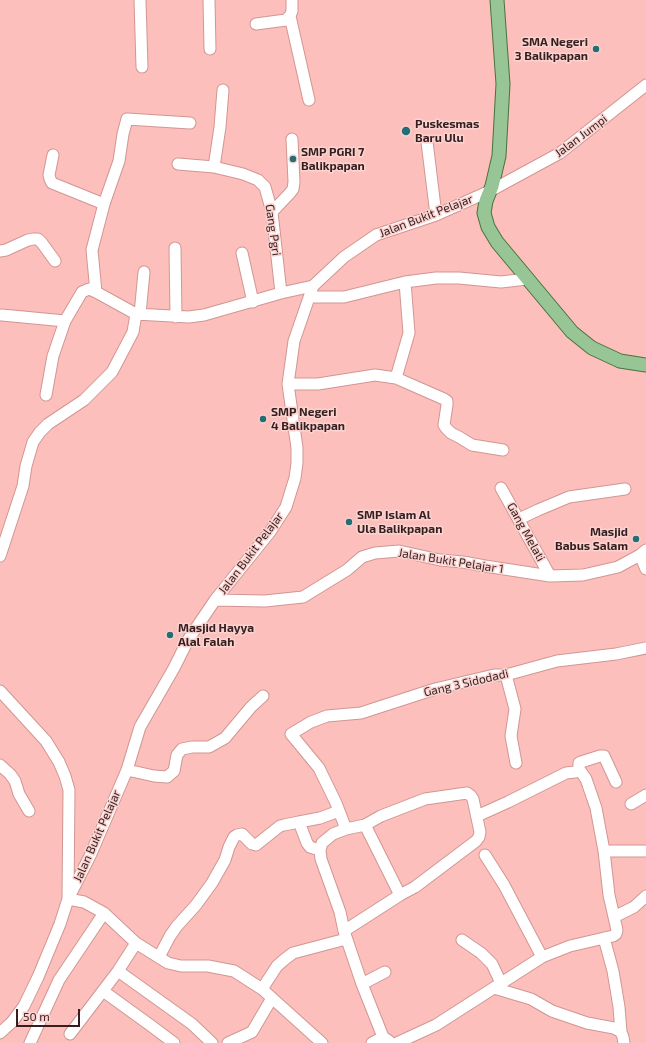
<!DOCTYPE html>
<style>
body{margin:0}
#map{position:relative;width:646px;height:1043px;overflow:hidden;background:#fdbfbb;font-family:"Exo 2",sans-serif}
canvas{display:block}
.scale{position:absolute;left:16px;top:1009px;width:64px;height:18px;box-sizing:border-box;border:2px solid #351e1d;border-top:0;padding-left:5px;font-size:12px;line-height:14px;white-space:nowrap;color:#351e1d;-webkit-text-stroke:3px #fad3d1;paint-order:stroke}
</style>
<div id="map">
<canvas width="646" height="1043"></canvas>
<div class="scale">50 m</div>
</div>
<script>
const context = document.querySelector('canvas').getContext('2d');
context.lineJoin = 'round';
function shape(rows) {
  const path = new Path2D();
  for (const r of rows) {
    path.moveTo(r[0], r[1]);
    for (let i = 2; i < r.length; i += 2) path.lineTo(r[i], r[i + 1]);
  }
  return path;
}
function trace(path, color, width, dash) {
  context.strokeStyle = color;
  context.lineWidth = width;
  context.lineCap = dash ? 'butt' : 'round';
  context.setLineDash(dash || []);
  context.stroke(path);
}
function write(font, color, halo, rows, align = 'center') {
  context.font = font + ' "Exo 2",sans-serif';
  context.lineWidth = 3;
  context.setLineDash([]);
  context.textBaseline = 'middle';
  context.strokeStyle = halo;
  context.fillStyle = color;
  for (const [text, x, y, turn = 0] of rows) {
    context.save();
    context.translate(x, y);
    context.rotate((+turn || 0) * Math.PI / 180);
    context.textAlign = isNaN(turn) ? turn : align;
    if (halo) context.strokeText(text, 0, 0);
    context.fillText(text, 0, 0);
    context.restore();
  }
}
const minor = shape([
 [140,0,142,67],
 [209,0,210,49],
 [290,16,309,100],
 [256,24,286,20,290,16,292,11,292,0],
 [190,123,127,119,123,134,119,161,104,204,92,250,96,292,136,314,189,317,204,315,281,293,313,286],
 [427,142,436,215],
 [53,155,49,175,50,179,52,183,104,204],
 [178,164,214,167,243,174,258,180,265,187,272,212,281,293],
 [214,167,220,127,223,90],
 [272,212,290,193,293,189,294,182,292,139],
 [175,248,176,317],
 [0,251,6,250,28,240,33,239,38,239,42,243,55,261],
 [242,253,253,302],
 [310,297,344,297,405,282,436,278,459,278,501,282,527,279],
 [140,314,144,272],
 [2,315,65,321],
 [396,378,409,333,405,282],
 [288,384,318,384,375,375,396,378,444,399,447,401,447,405,444,425,446,428,451,433,459,437,472,445,503,450],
 [46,395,53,356,65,321,82,292,89,289,96,292],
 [501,488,550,576],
 [519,519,538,510,569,497,625,489],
 [640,555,646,569],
 [0,556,23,486,26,466,33,442,40,432,48,424,84,400,112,372,133,332,136,314],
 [215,600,265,601,303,597,347,570,362,557,375,553,399,551,440,560,463,562,485,566,550,576,583,575,618,567,640,555,646,550],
 [506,675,515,709,511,736,516,763],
 [0,691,46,741,59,762,65,776,69,790,68,899,60,924,38,977,24,1006,12,1022,0,1033],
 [0,765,10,774,15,781,19,794,29,811],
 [579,769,579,763,581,762,600,756,604,756,616,782],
 [127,770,154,776,167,777,174,771,177,755,182,749,192,747,209,747,225,738,251,707,263,696],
 [631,804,646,795],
 [299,822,320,818,339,811],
 [365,825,400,895,344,931,362,984,383,1037],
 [604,851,646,851],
 [485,855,504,885,542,957],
 [400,895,415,887,476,841,479,837,480,832,473,799,471,796,467,793,425,799,381,816,365,825,346,829,336,803,319,768,291,734,311,722,327,716,361,713,435,689,494,675,506,675,557,661,616,654,646,648],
 [68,899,90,856,127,770,140,727,174,668,188,640,215,600,270,532,286,507,295,478,297,463,297,448,288,384,294,341,313,286,344,257,376,235,436,215,490,191,560,153,646,85],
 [68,899,84,902,104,913,136,943,168,963,181,966,208,966,234,971,262,989,322,1043],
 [614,917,634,907,646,896],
 [344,931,340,912,321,859,320,850,322,843,333,834,346,829],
 [604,938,613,971,619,1007,621,1032],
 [462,940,481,953,492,964,501,983],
 [159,957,170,936,177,926,196,905,212,883,225,860,229,847,234,837,237,835,242,834,252,844,256,845,280,826,284,825,299,822,307,843,310,847,313,848,320,850],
 [118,971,192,1024,212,1043],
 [362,984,385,972],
 [494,988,531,999,552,1011,587,1023,614,1028,621,1032,623,1037,624,1043],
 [262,989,277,966,285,959,293,953,346,939],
 [103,991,150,1025,174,1043],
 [70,1034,118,971,136,943],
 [30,1043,59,980,104,913],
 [228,1043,252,1032,272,998],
 [372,1043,383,1037,389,1041],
 [397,1043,436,1025,542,957,570,946,613,936,616,934,617,930,609,895,604,851,596,808,586,779,579,769,575,772,566,773,508,802,477,816]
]);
const major = shape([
 [497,0,503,84,499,156,492,186,486,201,484,213,488,227,497,242,572,332,592,348,620,361,646,365]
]);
const markers = [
 [596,49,4,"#226e74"],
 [406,131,5,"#226e74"],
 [293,159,4,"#226e74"],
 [263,419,4,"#226e74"],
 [349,522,4,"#226e74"],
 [636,539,4,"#226e74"],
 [170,635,4,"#226e74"]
];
const poiNames = [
 ["SMA Negeri",588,42,"right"],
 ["3 Balikpapan",588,56,"right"],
 ["Puskesmas",415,124],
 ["Baru Ulu",415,138],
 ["SMP PGRI 7",301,152],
 ["Balikpapan",301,166],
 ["SMP Negeri",271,412],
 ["4 Balikpapan",271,426],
 ["SMP Islam Al",357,515],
 ["Ula Balikpapan",357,529],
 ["Masjid",628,532,"right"],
 ["Babus Salam",628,546,"right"],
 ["Masjid Hayya",178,628],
 ["Alal Falah",178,642]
];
const streetNames = [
 ["Jalan Jumpi",581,136,-37],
 ["Jalan Bukit Pelajar",426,216,-21],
 ["Gang Pgri",273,230,82],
 ["Gang Melati",526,532,61],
 ["Jalan Bukit Pelajar",251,553,-53],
 ["Jalan Bukit Pelajar 1",451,561,9],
 ["Gang 3 Sidodadi",466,683,-13],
 ["Jalan Bukit Pelajar",97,836,-66]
];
trace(minor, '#d19693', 13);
trace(major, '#49723e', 15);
trace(minor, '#fff', 11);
trace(major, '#98c596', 13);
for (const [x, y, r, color] of markers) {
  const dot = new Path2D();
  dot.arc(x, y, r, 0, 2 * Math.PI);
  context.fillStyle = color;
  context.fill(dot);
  trace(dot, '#fad3d1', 1.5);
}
write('bold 12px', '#351e1d', '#fad3d1', poiNames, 'left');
write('12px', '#351e1d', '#fad3d1', streetNames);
</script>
